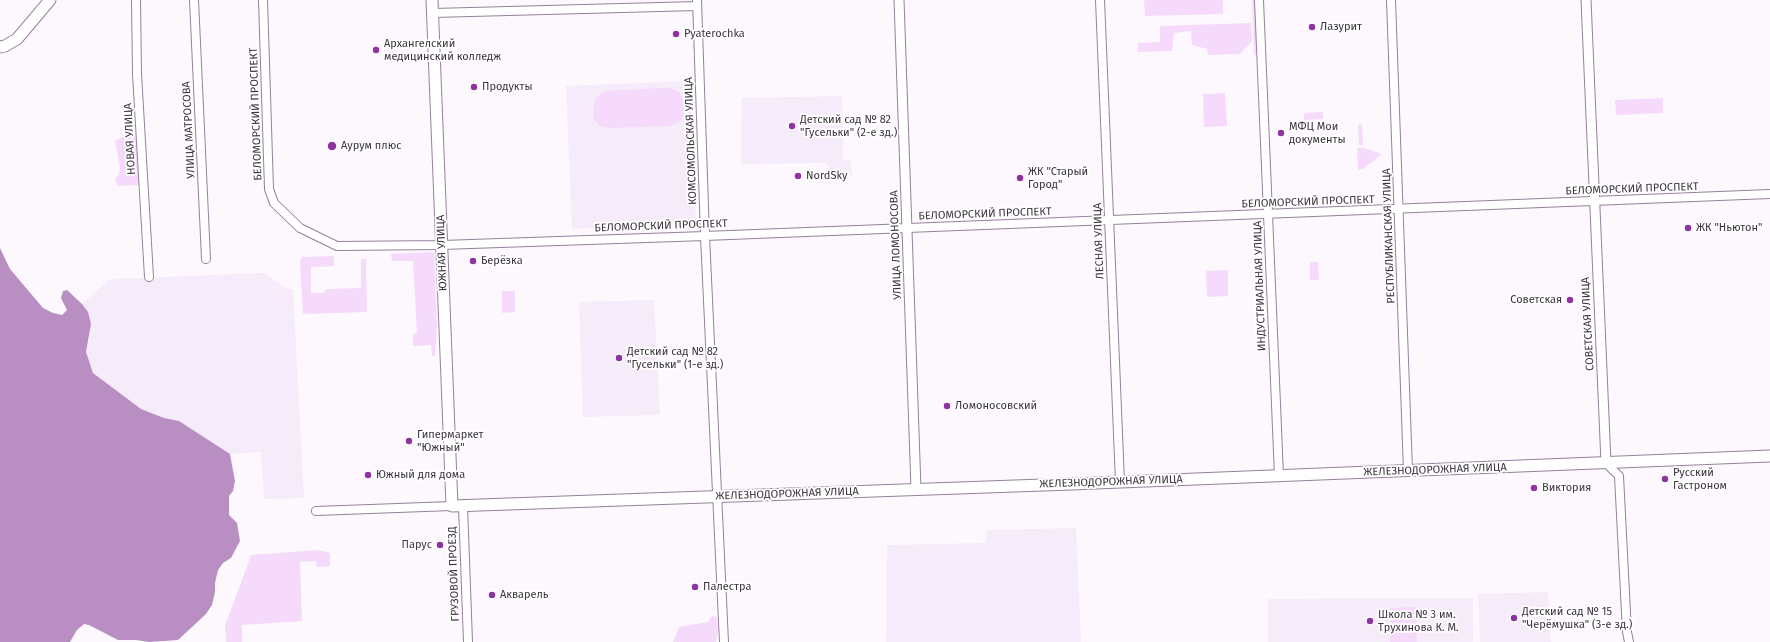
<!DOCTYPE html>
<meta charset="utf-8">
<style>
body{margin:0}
canvas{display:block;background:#fdf8fe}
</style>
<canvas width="1770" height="642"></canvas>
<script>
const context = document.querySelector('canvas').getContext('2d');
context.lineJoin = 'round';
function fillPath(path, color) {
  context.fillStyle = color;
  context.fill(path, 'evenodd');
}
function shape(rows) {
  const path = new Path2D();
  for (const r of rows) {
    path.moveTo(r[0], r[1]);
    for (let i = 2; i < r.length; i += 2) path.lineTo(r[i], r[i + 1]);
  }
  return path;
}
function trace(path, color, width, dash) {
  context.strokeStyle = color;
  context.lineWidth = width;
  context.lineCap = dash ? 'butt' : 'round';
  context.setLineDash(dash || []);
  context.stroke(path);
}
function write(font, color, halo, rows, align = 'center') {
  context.font = font + ' "Fira Sans",sans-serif';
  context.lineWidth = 3.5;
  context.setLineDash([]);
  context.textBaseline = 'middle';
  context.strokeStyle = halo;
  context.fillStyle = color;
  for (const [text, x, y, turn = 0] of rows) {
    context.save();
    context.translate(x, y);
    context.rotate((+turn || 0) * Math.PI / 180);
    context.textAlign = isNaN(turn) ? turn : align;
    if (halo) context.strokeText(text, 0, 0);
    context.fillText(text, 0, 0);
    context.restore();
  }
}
const built = shape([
 [691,81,696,223,572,229,566,86],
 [842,96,843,160,851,160,852,175,835,175,825,163,741,164,742,98],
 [265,273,287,289,293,289,304,498,264,499,261,452,230,454,179,421,164,418,141,409,93,373,86,352,90,336,82,304,110,279],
 [654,300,660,415,583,417,579,302],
 [1076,528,1081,642,886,642,887,545,986,543,987,530],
 [1548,592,1551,642,1480,642,1478,594],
 [1473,598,1473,642,1268,642,1268,599]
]);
const green = shape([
 [1144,0,1223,0,1223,14,1145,16],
 [1252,0,1256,0,1258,55,1254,55],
 [1251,23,1252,41,1240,54,1208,55,1207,49,1192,45,1191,31,1174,33,1172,51,1138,52,1138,43,1160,42,1160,26],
 [662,88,670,88,680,93,685,101,686,111,681,120,671,126,610,128,600,126,594,119,593,112,596,97,605,91],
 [1225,93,1227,126,1204,127,1203,94],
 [1663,98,1663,113,1616,115,1615,100],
 [1323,112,1323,119,1304,120,1304,113],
 [1362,124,1363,145,1359,145,1358,125],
 [135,135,138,140,139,185,118,186,115,180,119,174,120,167,115,141,122,137],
 [1357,148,1364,148,1382,154,1363,169,1358,170],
 [434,252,437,324,435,356,432,356,431,345,413,346,413,334,417,333,413,261,392,261,391,254],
 [334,256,334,266,311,267,311,293,324,293,327,289,361,288,361,259,366,259,367,312,303,314,300,262,302,257],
 [1310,262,1318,262,1319,280,1310,280],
 [1228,270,1228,296,1207,297,1206,271],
 [502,291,515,291,515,312,502,313],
 [319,550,330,553,330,566,317,567,316,561,300,562,302,621,242,625,242,642,226,642,225,626,251,555],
 [1416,607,1417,642,1390,642,1390,608],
 [712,616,717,617,718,632,716,642,673,642,679,627,708,622]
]);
const water = shape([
 [0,248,10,269,43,308,53,313,62,315,67,310,61,298,63,291,67,290,82,304,88,312,91,324,86,352,93,373,141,409,164,418,179,421,230,454,235,481,233,491,229,496,229,515,237,523,240,541,231,558,223,563,218,570,215,583,215,592,212,605,206,614,178,640,149,642,136,640,118,640,89,625,84,624,77,630,70,642,0,642]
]);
const minor = shape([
 [136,0,137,74,149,277],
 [194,0,206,259],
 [263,0,269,189,274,203,300,228,337,246,442,245,705,236,1770,194],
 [697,0,705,236,724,642],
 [1100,0,1120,482],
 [1259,0,1279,476],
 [1391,0,1408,471],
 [433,13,697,6],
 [1606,463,1619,476,1627,632,1629,642],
 [463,506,468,642],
 [316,511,452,506]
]);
const tertiary = shape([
 [899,0,916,489],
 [1586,0,1606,463]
]);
const secondary = shape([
 [432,0,452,506,1071,484,1770,456],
 [0,47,5,46,17,39,50,0]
]);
const markers = [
 [1312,27,4,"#8d34a0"],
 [676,34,4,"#8d34a0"],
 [376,50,4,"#8d34a0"],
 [474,87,4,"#8d34a0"],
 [792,126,4,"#8d34a0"],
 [1281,133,4,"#8d34a0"],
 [332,146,5,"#8d34a0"],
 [798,176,4,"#8d34a0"],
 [1020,178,4,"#8d34a0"],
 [1688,228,4,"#8d34a0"],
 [473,261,4,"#8d34a0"],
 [1570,300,4,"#8d34a0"],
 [619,358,4,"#8d34a0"],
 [947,406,4,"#8d34a0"],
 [409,441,4,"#8d34a0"],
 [368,475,4,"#8d34a0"],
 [1665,479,4,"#8d34a0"],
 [1534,488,4,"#8d34a0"],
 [440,545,4,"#8d34a0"],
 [695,587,4,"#8d34a0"],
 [492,595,4,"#8d34a0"],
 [1514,618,4,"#8d34a0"],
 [1370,621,4,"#8d34a0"]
];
const poiNames = [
 ["Лазурит",1320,27],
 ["Pyaterochka",684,34],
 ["Архангелский",384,44],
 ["медицинский колледж",384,57],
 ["Продукты",482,87],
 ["Детский сад № 82",800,120],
 ["\"Гусельки\" (2-е зд.)",800,133],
 ["МФЦ Мои",1289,127],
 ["документы",1289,140],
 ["Аурум плюс",341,146],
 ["ЖК \"Старый",1028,172],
 ["Город\"",1028,185],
 ["NordSky",806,176],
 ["ЖК \"Ньютон\"",1696,228],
 ["Берёзка",481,261],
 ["Советская",1562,300,"right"],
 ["Детский сад № 82",627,352],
 ["\"Гусельки\" (1-е зд.)",627,365],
 ["Ломоносовский",955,406],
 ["Гипермаркет",417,435],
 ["\"Южный\"",417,448],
 ["Русский",1673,473],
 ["Гастроном",1673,486],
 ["Южный для дома",376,475],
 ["Виктория",1542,488],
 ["Парус",432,545,"right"],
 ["Палестра",703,587],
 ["Акварель",500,595],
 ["Детский сад № 15",1522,612],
 ["\"Черёмушка\" (3-е зд.)",1522,625],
 ["Школа № 3 им.",1378,615],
 ["Трухинова К. М.",1378,628]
];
const streetNames = [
 ["БЕЛОМОРСКИЙ ПРОСПЕКТ",256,114,-92],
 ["УЛИЦА МАТРОСОВА",189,130,-93],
 ["НОВАЯ УЛИЦА",130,139,-93],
 ["КОМСОМОЛЬСКАЯ УЛИЦА",691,141,-92],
 ["БЕЛОМОРСКИЙ ПРОСПЕКТ",1632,189,-2],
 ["БЕЛОМОРСКИЙ ПРОСПЕКТ",1308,202,-2],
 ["БЕЛОМОРСКИЙ ПРОСПЕКТ",985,214,-2],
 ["БЕЛОМОРСКИЙ ПРОСПЕКТ",661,226,-2],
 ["РЕСПУБЛИКАНСКАЯ УЛИЦА",1389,236,-92],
 ["ЛЕСНАЯ УЛИЦА",1099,241,-92],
 ["УЛИЦА ЛОМОНОСОВА",896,245,-92],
 ["ЮЖНАЯ УЛИЦА",442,253,-92],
 ["ИНДУСТРИАЛЬНАЯ УЛИЦА",1260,286,-92],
 ["СОВЕТСКАЯ УЛИЦА",1588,324,-93],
 ["ЖЕЛЕЗНОДОРОЖНАЯ УЛИЦА",1435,470,-2],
 ["ЖЕЛЕЗНОДОРОЖНАЯ УЛИЦА",1111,482,-2],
 ["ЖЕЛЕЗНОДОРОЖНАЯ УЛИЦА",787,494,-2],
 ["ГРУЗОВОЙ ПРОЕЗД",454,574,-92]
];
fillPath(built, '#f6ebf8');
fillPath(green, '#f5dafb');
fillPath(water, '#b98fc3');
trace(minor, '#95809a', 10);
trace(tertiary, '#95809a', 11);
trace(secondary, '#95809a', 13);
trace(minor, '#fff', 8);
trace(tertiary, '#fff', 9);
trace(secondary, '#fff', 11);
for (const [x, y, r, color] of markers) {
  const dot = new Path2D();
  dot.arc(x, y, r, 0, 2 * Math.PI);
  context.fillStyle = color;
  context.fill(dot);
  trace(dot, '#fff', 1.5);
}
write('11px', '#3b333d', '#fff', poiNames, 'left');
write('11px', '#3b333d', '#fff', streetNames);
</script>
